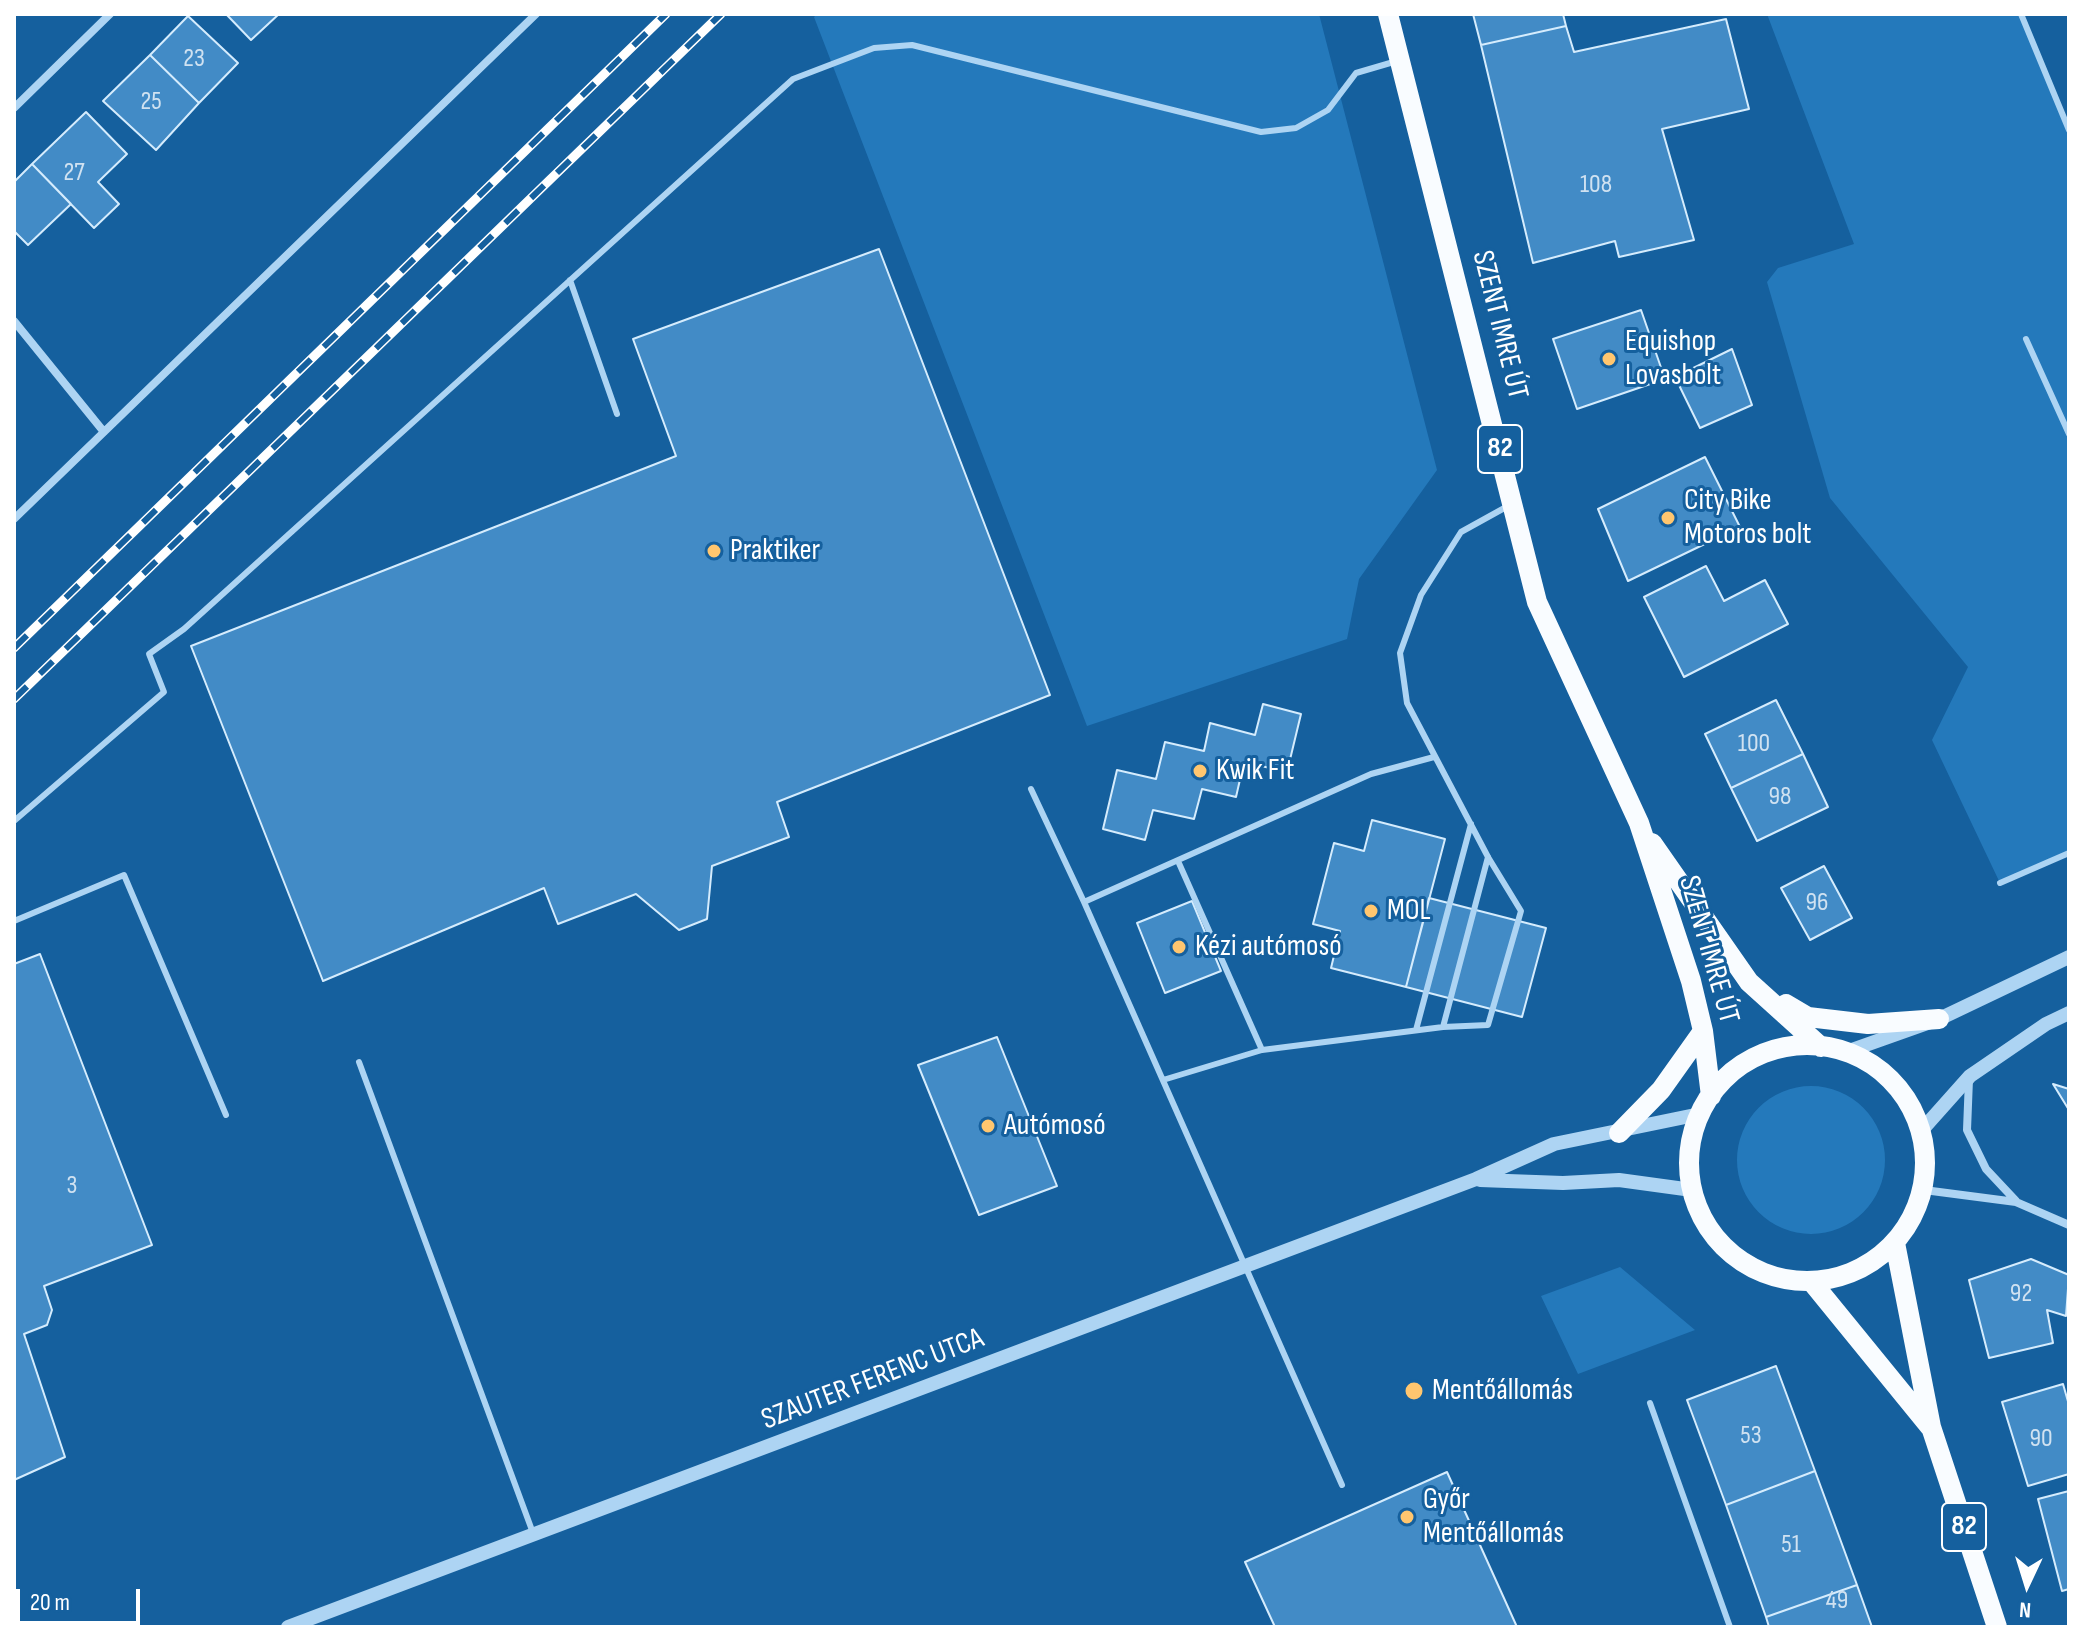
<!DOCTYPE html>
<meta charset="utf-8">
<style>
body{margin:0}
#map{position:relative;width:2083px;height:1641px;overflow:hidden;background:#15609e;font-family:"Sofia Sans Condensed",sans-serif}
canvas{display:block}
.frame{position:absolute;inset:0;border:16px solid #fff;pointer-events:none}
.north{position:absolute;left:1987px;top:1545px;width:80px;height:80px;-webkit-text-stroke:6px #15609e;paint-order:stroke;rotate:184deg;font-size:22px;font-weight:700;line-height:32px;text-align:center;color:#fff}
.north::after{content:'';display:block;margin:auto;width:28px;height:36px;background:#fff;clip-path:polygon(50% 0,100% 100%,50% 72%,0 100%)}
.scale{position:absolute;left:16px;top:1589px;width:124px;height:36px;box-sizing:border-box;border:4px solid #fff;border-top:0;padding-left:10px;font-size:24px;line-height:28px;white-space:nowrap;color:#fff;-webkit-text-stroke:6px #15609e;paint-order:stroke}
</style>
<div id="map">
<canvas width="2083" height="1641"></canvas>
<div class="frame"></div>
<div class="north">N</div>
<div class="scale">20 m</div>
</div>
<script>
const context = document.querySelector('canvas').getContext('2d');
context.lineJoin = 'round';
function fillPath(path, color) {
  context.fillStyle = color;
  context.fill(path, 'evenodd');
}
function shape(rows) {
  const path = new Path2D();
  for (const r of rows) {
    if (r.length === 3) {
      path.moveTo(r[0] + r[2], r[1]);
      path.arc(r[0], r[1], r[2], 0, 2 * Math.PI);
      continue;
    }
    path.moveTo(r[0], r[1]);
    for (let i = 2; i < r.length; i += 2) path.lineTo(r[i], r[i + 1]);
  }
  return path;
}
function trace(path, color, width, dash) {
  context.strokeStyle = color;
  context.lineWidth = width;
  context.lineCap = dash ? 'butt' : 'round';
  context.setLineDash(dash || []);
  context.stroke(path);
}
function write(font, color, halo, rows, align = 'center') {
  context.font = font + ' "Sofia Sans Condensed",sans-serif';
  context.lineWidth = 6;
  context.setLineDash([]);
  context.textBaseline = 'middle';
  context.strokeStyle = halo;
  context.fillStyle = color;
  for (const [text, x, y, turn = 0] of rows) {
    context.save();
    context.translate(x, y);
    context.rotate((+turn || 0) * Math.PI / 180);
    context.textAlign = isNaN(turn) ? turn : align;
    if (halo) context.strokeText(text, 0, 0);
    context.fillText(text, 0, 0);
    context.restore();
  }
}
const green = shape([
 [817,14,1319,14,1437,470,1359,579,1347,639,1087,726,814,17],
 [1767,14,2019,14,2069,130,2069,853,2000,883,1932,740,1968,667,1830,498,1767,282,1778,268,1854,244],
 [1811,1160,74],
 [1620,1267,1695,1330,1578,1374,1541,1296]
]);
const building = shape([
 [226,14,279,14,251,40,226,14],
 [1473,14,1563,14,1566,26,1481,45,1473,14],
 [188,16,238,63,199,103,150,55,188,16],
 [1726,19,1749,109,1662,129,1694,240,1619,257,1615,241,1533,263,1481,45,1566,26,1574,52,1726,19],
 [150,55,199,103,156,150,103,101,150,55],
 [86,112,127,154,98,182,119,204,94,228,32,164,86,112],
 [32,164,71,204,28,245,14,231,14,182,32,164],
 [879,249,1050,695,777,802,789,837,712,866,707,919,679,930,636,894,558,924,544,888,323,981,191,646,676,456,633,339,879,249],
 [1641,310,1665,379,1577,409,1553,339,1641,310],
 [1732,349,1752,405,1700,428,1675,377,1732,349],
 [1705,457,1740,527,1628,581,1598,509,1705,457],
 [1706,566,1724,601,1765,580,1788,624,1684,677,1644,597,1706,566],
 [1776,700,1803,754,1731,788,1705,734,1776,700],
 [1263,704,1301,714,1287,772,1244,762,1236,797,1202,789,1194,819,1153,810,1145,840,1103,829,1117,770,1156,779,1165,742,1204,751,1210,723,1255,735,1263,704],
 [1803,754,1828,807,1757,841,1731,788,1803,754],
 [1372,820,1445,839,1406,987,1331,968,1340,931,1313,924,1334,843,1364,851,1372,820],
 [1824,866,1852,918,1810,940,1781,888,1824,866],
 [1429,898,1546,928,1522,1017,1406,987,1429,898],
 [1192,901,1221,971,1165,993,1137,923,1192,901],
 [40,954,152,1245,44,1286,52,1310,47,1325,24,1334,65,1457,14,1480,14,964,40,954],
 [997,1037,1057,1186,979,1215,918,1065,997,1037],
 [2053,1084,2069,1089,2069,1110,2053,1084],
 [2031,1259,2069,1275,2066,1316,2047,1310,2053,1343,1989,1358,1969,1280,2031,1259],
 [1776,1366,1815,1471,1726,1505,1687,1400,1776,1366],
 [2063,1384,2069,1405,2069,1474,2028,1486,2002,1402,2063,1384],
 [1815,1471,1857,1585,1766,1617,1726,1505,1815,1471],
 [1447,1472,1517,1627,1275,1627,1245,1562,1447,1472],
 [2069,1491,2069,1589,2062,1591,2038,1499,2069,1491],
 [1857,1585,1872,1627,1769,1627,1766,1617,1857,1585]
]);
const service = shape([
 [2021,14,2069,130],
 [570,280,617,414],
 [2026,339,2069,434],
 [1031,789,1084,902],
 [14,821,164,692,149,654,184,629,793,79,874,48,912,45,1261,132,1296,128,1328,110,1356,73,1397,61],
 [1178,861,1262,1050],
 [2000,883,2069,853],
 [14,921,124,875,226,1115],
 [1443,1027,1488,857],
 [1416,1030,1471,824],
 [359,1062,533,1533],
 [1163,1080,1262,1050,1443,1027,1488,1025,1521,911,1488,857,1407,703,1400,653,1421,595,1461,532,1508,506],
 [1650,1403,1730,1627],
 [1342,1485,1084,902,1371,774,1434,757]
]);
const minor = shape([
 [14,108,110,14],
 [14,321,104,432],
 [14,519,536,14],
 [1969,1079,1967,1130,1986,1169,2016,1201],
 [1924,1190,2016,1202,2069,1225]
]);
const tertiary = shape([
 [1846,1052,1939,1019,2069,957],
 [1921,1131,1970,1076,2046,1024,2069,1013],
 [1480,1180,1563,1183,1619,1180,1692,1190],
 [288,1627,1476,1179,1554,1144,1700,1114]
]);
const primary = shape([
 [1388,14,1537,602,1639,823,1691,981,1703,1031,1711,1096],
 [1652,843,1749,982,1821,1047],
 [1786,1004,1808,1017,1868,1024,1939,1019],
 [1807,1163,118],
 [1619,1133,1661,1090,1703,1031],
 [1895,1243,1931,1427,1997,1627],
 [1811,1281,1930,1427]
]);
const rail = shape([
 [14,648,666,14],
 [14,699,721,14]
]);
const markers = [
 [1609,359,8,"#ffc66f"],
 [1668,518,8,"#ffc66f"],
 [714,551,8,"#ffc66f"],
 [1200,771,8,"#ffc66f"],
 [1371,911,8,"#ffc66f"],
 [1179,947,8,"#ffc66f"],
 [988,1126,8,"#ffc66f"],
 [1414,1391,10,"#ffc66f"],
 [1407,1517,8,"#ffc66f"]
];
const numberNames = [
 ["23",194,59],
 ["25",151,102],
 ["27",74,173],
 ["108",1596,185],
 ["100",1754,744],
 ["98",1780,797],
 ["96",1817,903],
 ["3",72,1186],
 ["92",2021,1294],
 ["53",1751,1436],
 ["90",2041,1439],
 ["51",1791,1545],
 ["49",1837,1601]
];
const shields = [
 [1500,449,44],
 [1964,1527,44]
];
const shieldNames = [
 ["82",1500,449],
 ["82",1964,1527]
];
const streetNames = [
 ["SZENT IMRE ÚT",1499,325,76],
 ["SZENT IMRE ÚT",1708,950,74],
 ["SZAUTER FERENC UTCA",873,1380,-21]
];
const poiNames = [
 ["Equishop",1625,342],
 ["Lovasbolt",1625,376],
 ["City Bike",1684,501],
 ["Motoros bolt",1684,535],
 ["Praktiker",730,551],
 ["Kwik Fit",1216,771],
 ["MOL",1387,911],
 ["Kézi autómosó",1195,947],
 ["Autómosó",1004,1126],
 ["Mentőállomás",1432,1391],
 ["Győr",1423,1500],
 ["Mentőállomás",1423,1534]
];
fillPath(green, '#2479bb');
fillPath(building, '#428bc6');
trace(building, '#d5ecfd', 2);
trace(service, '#add4f3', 6);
trace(minor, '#add4f3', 8);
trace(tertiary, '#add4f3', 14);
trace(primary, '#f9fcff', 20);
trace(rail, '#fff', 9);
trace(rail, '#15609e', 6, [18]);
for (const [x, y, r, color] of markers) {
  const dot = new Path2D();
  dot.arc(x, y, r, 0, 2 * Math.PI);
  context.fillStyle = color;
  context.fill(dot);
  trace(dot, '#15609e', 3);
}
write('26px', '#d0e2f1', null, numberNames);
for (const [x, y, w] of shields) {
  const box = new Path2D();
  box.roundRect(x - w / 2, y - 24, w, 48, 6);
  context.fillStyle = '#15609e';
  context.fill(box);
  trace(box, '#fff', 2);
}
write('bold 28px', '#fff', null, shieldNames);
write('30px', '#fff', '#15609e', streetNames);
write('30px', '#fff', '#15609e', poiNames, 'left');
</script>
